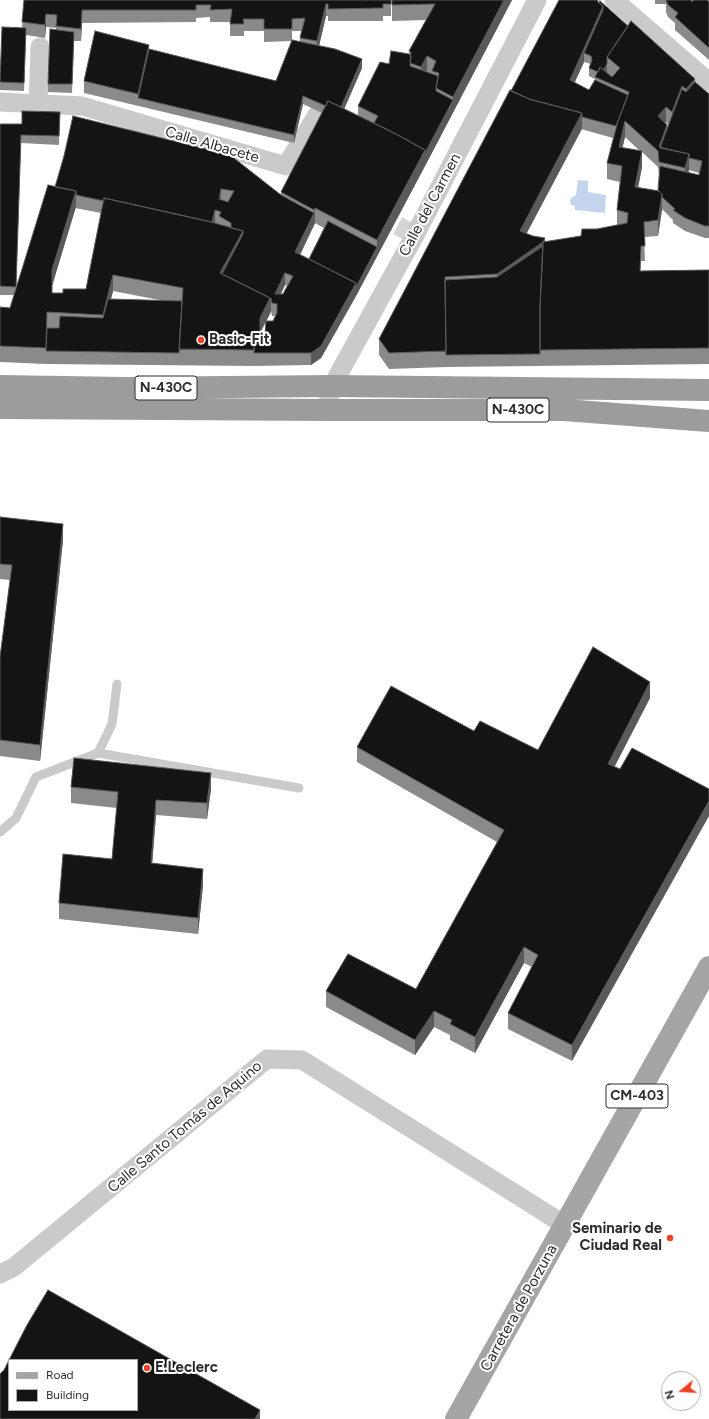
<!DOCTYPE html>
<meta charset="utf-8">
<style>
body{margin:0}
#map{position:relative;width:709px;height:1419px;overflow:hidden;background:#fff;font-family:Figtree,sans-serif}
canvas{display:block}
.legend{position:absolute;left:8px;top:1359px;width:130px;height:52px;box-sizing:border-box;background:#fff;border:1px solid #ababab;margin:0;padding:5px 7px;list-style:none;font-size:12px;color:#2d2d2d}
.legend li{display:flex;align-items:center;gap:8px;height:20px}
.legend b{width:20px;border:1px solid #ababab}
.north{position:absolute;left:661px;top:1371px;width:40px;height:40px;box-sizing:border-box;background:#fff;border:1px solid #ababab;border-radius:50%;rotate:252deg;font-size:11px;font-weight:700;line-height:16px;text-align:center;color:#2d2d2d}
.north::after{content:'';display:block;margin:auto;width:14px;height:18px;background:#ef4224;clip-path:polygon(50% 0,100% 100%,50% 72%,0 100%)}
</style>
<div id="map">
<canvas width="709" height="1419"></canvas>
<ul class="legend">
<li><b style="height:5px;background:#a5a5a5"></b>Road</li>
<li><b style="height:11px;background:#141414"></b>Building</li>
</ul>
<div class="north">N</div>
</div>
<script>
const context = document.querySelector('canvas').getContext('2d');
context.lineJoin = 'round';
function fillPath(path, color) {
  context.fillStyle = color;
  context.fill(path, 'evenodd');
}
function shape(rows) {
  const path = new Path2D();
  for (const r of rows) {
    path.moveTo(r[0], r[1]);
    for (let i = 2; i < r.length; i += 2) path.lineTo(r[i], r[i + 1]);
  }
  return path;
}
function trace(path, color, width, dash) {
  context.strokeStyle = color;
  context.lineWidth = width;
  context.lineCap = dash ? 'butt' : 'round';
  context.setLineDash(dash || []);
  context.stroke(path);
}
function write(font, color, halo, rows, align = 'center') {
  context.font = font + ' Figtree,sans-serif';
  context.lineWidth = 4;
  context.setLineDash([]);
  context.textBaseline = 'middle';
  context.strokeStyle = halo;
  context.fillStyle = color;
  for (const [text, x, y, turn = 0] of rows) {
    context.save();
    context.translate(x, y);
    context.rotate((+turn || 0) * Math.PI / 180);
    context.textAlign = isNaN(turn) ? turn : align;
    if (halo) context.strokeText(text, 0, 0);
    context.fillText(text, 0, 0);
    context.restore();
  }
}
const water = shape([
 [578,180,588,181,588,192,606,195,605,213,575,210,575,206,571,205,570,201,571,198,576,195]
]);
const minorTunnel = shape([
 [372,212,415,235]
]);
const service = shape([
 [98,753,299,788],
 [0,832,16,818,36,777,98,753,112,724,117,684]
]);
const minor = shape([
 [614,0,709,82],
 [0,102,82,106,286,166,317,115],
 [38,104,40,47],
 [326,410,332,386,415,235,537,0],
 [0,1274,14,1267,267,1059,302,1060,565,1225]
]);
const primary = shape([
 [456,1419,709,967]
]);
const trunk = shape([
 [0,386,124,388,332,386,709,390],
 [0,408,326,410,564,410,709,421]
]);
const wall = shape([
 [24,0,391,0,391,16,383,16,383,21,328,21,328,16,326,16,319,46,362,68,344,109,358,116,358,106,389,64,409,54,409,51,426,20,392,21,392,0,512,0,425,166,356,296,321,358,311,365,254,366,46,364,0,362,0,307,10,308,14,295,0,295,0,124,22,124,60,112,59,145,21,143,16,286,55,187,64,156,281,195,281,192,322,113,303,104,294,143,84,93,84,81,149,49,276,81,300,41,300,38,301,31,292,31,292,41,264,42,264,31,244,31,244,36,230,36,230,22,210,22,210,17,196,18,196,22,82,23,81,41,74,41,72,93,48,92,48,84,56,28,46,27,45,38,26,35,24,91,0,90,0,70,22,28],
 [75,208,101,213,86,289,63,293,52,293,52,286],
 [315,223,324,228,309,259,300,255],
 [285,285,287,286,283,294,281,294],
 [113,291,165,301,111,299],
 [271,311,272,316,275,316,273,321,266,321],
 [266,321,265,335,260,335,260,333],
 [600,0,600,1,628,26,709,94,709,238,705,238,685,231,673,223,673,220,662,209,658,236,644,237,645,261,641,261,640,271,709,270,709,364,446,367,389,369,379,355,379,339,511,91],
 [584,62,591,64,589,68,589,76,595,79,589,90,574,83],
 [666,122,668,125,667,128,665,123],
 [581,129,613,138,607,163,607,179,620,182,617,210,617,225,597,229,581,236,545,242,526,233],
 [625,137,640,151,622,148],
 [642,152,658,167,659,175,658,191,638,188,642,167],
 [689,170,699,173,699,175,688,172],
 [655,0,709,0,709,60,675,30,675,23,668,17,666,12,666,4,655,4],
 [0,517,63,540,40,761,0,756,0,657,10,580,0,579],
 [650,698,615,766,572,1061,508,1029,508,1013,532,967,524,963,475,1053,450,1040,450,1035,434,1027,415,1055,326,1007,326,991,416,989,497,842,357,762,357,747,474,731,538,750],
 [71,787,211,789,207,819,156,815,152,864,203,885,198,934,59,919,59,903,112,859,117,808,71,803]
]);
const shadedWall = shape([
 [504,0,512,0,425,166,356,296,321,358,311,365,311,353,356,283,377,247,377,240,425,150,453,100,453,97],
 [326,4,326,16,317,54,317,41],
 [603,6,603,19,584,53,584,62,570,93,570,80],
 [82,10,82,23,81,41,81,29],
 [46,14,46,27,45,38,45,25],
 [149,45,149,57,138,98,138,94],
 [427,56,427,72,421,83,421,67],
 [362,59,362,68,339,121,339,112],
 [607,64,607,72,601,73],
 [695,79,695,95,686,105,686,89],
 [682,86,682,102,672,128,672,112],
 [303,96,303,104,294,143,294,135],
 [666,107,666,122,658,131,658,116],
 [582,113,582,129,520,246,520,231],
 [625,121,625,137,619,163,619,147],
 [667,125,667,140,663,152,659,147],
 [642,151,642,167,635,203,635,187],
 [689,154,689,170,685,184,685,168],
 [221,189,221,202,219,199],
 [76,191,76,207,52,286,52,308,52,270],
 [662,194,662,210,658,236,658,220],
 [315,208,315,223,295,265,295,252,314,213,314,210],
 [215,210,215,223,211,238,211,225],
 [243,231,243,247,225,279,220,273],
 [545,238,545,254,497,289,497,274],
 [285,273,285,285,276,304,275,294],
 [113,275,113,291,103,330,103,315],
 [270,298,270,314,260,333,260,318],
 [271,298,271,311,270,314,270,301],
 [63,524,63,540,40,761,40,745],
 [650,682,650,698,608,779,608,764],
 [211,773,211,789,207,819,207,803],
 [156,800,156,815,151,879,151,863],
 [709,801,709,816,572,1061,572,1045],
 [203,869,203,885,198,934,198,918],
 [524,947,524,963,475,1053,475,1037],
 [434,1011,434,1027,415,1055,415,1040],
 [260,1410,260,1419,255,1419]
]);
const building = shape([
 [24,0,391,0,391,4,383,4,383,8,328,9,328,4,326,4,317,41,300,38,305,18,292,19,292,29,264,29,264,19,243,19,244,24,230,24,232,9,210,10,211,5,196,5,196,10,82,10,81,29,56,26,57,15,46,14,45,25,22,22,24,0],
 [392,0,504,0,453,97,436,88,439,73,432,71,436,61,427,56,421,67,410,63,411,52,409,51,435,4,392,5,392,0],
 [559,0,598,0,597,1,603,6,570,80,589,90,595,80,628,95,616,126,582,117,582,113,529,99,511,91,559,0],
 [666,0,691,0,692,2,694,0,707,0,709,2,709,48,675,17,678,13,668,5,666,0],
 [600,1,628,26,607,57,607,64,603,70,600,67,598,72,589,68,592,60,591,56,584,53,603,10,603,6,599,3,600,1],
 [631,21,695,79,686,89,682,86,672,112,666,107,658,116,667,125,659,147,689,154,685,168,659,162,658,151,625,121,619,147,642,151,635,187,659,191,662,194,658,220,644,222,645,246,641,246,640,271,709,270,709,348,540,350,540,306,543,242,581,236,582,229,597,229,627,223,628,213,617,210,622,166,607,163,618,121,629,92,595,77,600,67,612,77,620,68,607,57,631,21],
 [2,27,26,28,24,83,0,82,2,27],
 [50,29,74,32,72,84,48,84,50,29],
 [95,31,149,45,138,94,84,81,95,31],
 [292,40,335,49,362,59,341,107,328,101,326,106,303,96,294,135,138,98,149,49,276,81,292,40],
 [391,51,409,54,411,56,410,66,438,76,436,88,436,91,453,100,425,153,425,150,396,134,374,123,378,116,358,106,380,62,389,64,391,51],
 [695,82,709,94,709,226,705,226,685,218,673,210,675,209,662,197,662,194,659,191,658,191,660,166,699,175,702,161,689,158,689,154,660,148,682,89,686,92,695,82],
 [510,90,529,99,582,113,520,231,533,236,545,238,543,242,497,274,445,277,446,351,389,353,379,339,510,90],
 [328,101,396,134,425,150,377,240,315,208,314,210,281,192,328,101],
 [22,111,60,112,59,136,21,135,16,287,0,286,0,124,22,124,22,111],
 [73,116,230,155,281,195,314,213,295,252,356,283,321,346,311,353,254,353,255,335,265,335,266,321,273,321,277,313,277,304,272,303,271,298,270,301,270,298,222,274,243,234,243,231,231,228,231,223,219,216,221,212,215,210,212,222,104,198,104,201,76,195,76,191,55,187,64,156,73,116],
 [221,189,234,191,228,202,219,199,221,189],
 [285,273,293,276,283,294,275,294,285,273],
 [48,185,76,191,52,270,52,293,63,293,63,289,86,289,104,198,211,222,243,231,220,273,270,298,260,318,260,332,255,331,254,350,179,349,183,288,113,275,103,315,47,312,46,348,0,346,0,307,10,308,48,185],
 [328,221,377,247,356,287,356,283,309,259,328,221],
 [543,246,540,306,540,354,446,355,445,280,497,277,543,246],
 [108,299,182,301,179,353,46,351,47,328,59,328,60,316,103,318,108,299],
 [0,517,63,524,40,745,0,740,0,657,12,565,0,564,0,517],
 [593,647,650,682,608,764,620,769,632,748,709,789,709,801,572,1045,508,1013,538,955,524,947,475,1037,450,1024,452,1020,434,1011,415,1040,326,991,348,954,416,989,504,830,357,747,391,686,474,731,480,721,538,750,593,647],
 [74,758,211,773,207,803,156,800,151,863,203,869,198,918,59,903,63,854,112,859,118,792,71,787,74,758],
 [48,1290,260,1410,255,1419,0,1419,0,1374,4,1370,9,1360,9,1410,137,1410,137,1360,9,1360,27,1325,48,1290]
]);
const markers = [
 [201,340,4,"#ef4224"],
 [670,1238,4,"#ef4224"],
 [147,1368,4,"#ef4224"]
];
const shields = [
 [166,388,62],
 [518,410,62],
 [637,1096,62]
];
const shieldNames = [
 ["N-430C",166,388],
 ["N-430C",518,410],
 ["CM-403",637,1096]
];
const streetNames = [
 ["Calle Albacete",212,145,16],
 ["Calle del Carmen",430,205,-62],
 ["Calle Santo Tomás de Aquino",185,1127,-40],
 ["Carretera de Porzuna",519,1308,-61]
];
const poiNames = [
 ["Basic-Fit",209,340],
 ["Seminario de",662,1229,"right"],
 ["Ciudad Real",662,1246,"right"],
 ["E.Leclerc",155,1368]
];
fillPath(water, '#c4d4ed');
trace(minorTunnel, '#d5d5d5', 19, [19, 10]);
trace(service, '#cacaca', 9);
trace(minor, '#cacaca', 19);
trace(primary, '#a5a5a5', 22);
trace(trunk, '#9c9c9c', 22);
fillPath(wall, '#8a8a8a');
fillPath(shadedWall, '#5a5a5a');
fillPath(building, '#141414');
trace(building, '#5a5a5a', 1);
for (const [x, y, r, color] of markers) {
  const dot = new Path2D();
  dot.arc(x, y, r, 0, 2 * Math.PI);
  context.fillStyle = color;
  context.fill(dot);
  trace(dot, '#fff', 1.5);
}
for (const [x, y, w] of shields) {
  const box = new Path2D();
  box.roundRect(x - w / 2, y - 12, w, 24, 3);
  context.fillStyle = '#fff';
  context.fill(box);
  trace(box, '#2d2d2d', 1);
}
write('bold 14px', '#2d2d2d', null, shieldNames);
write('15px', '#2d2d2d', '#fff', streetNames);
write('bold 15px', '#2d2d2d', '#fff', poiNames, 'left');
</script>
